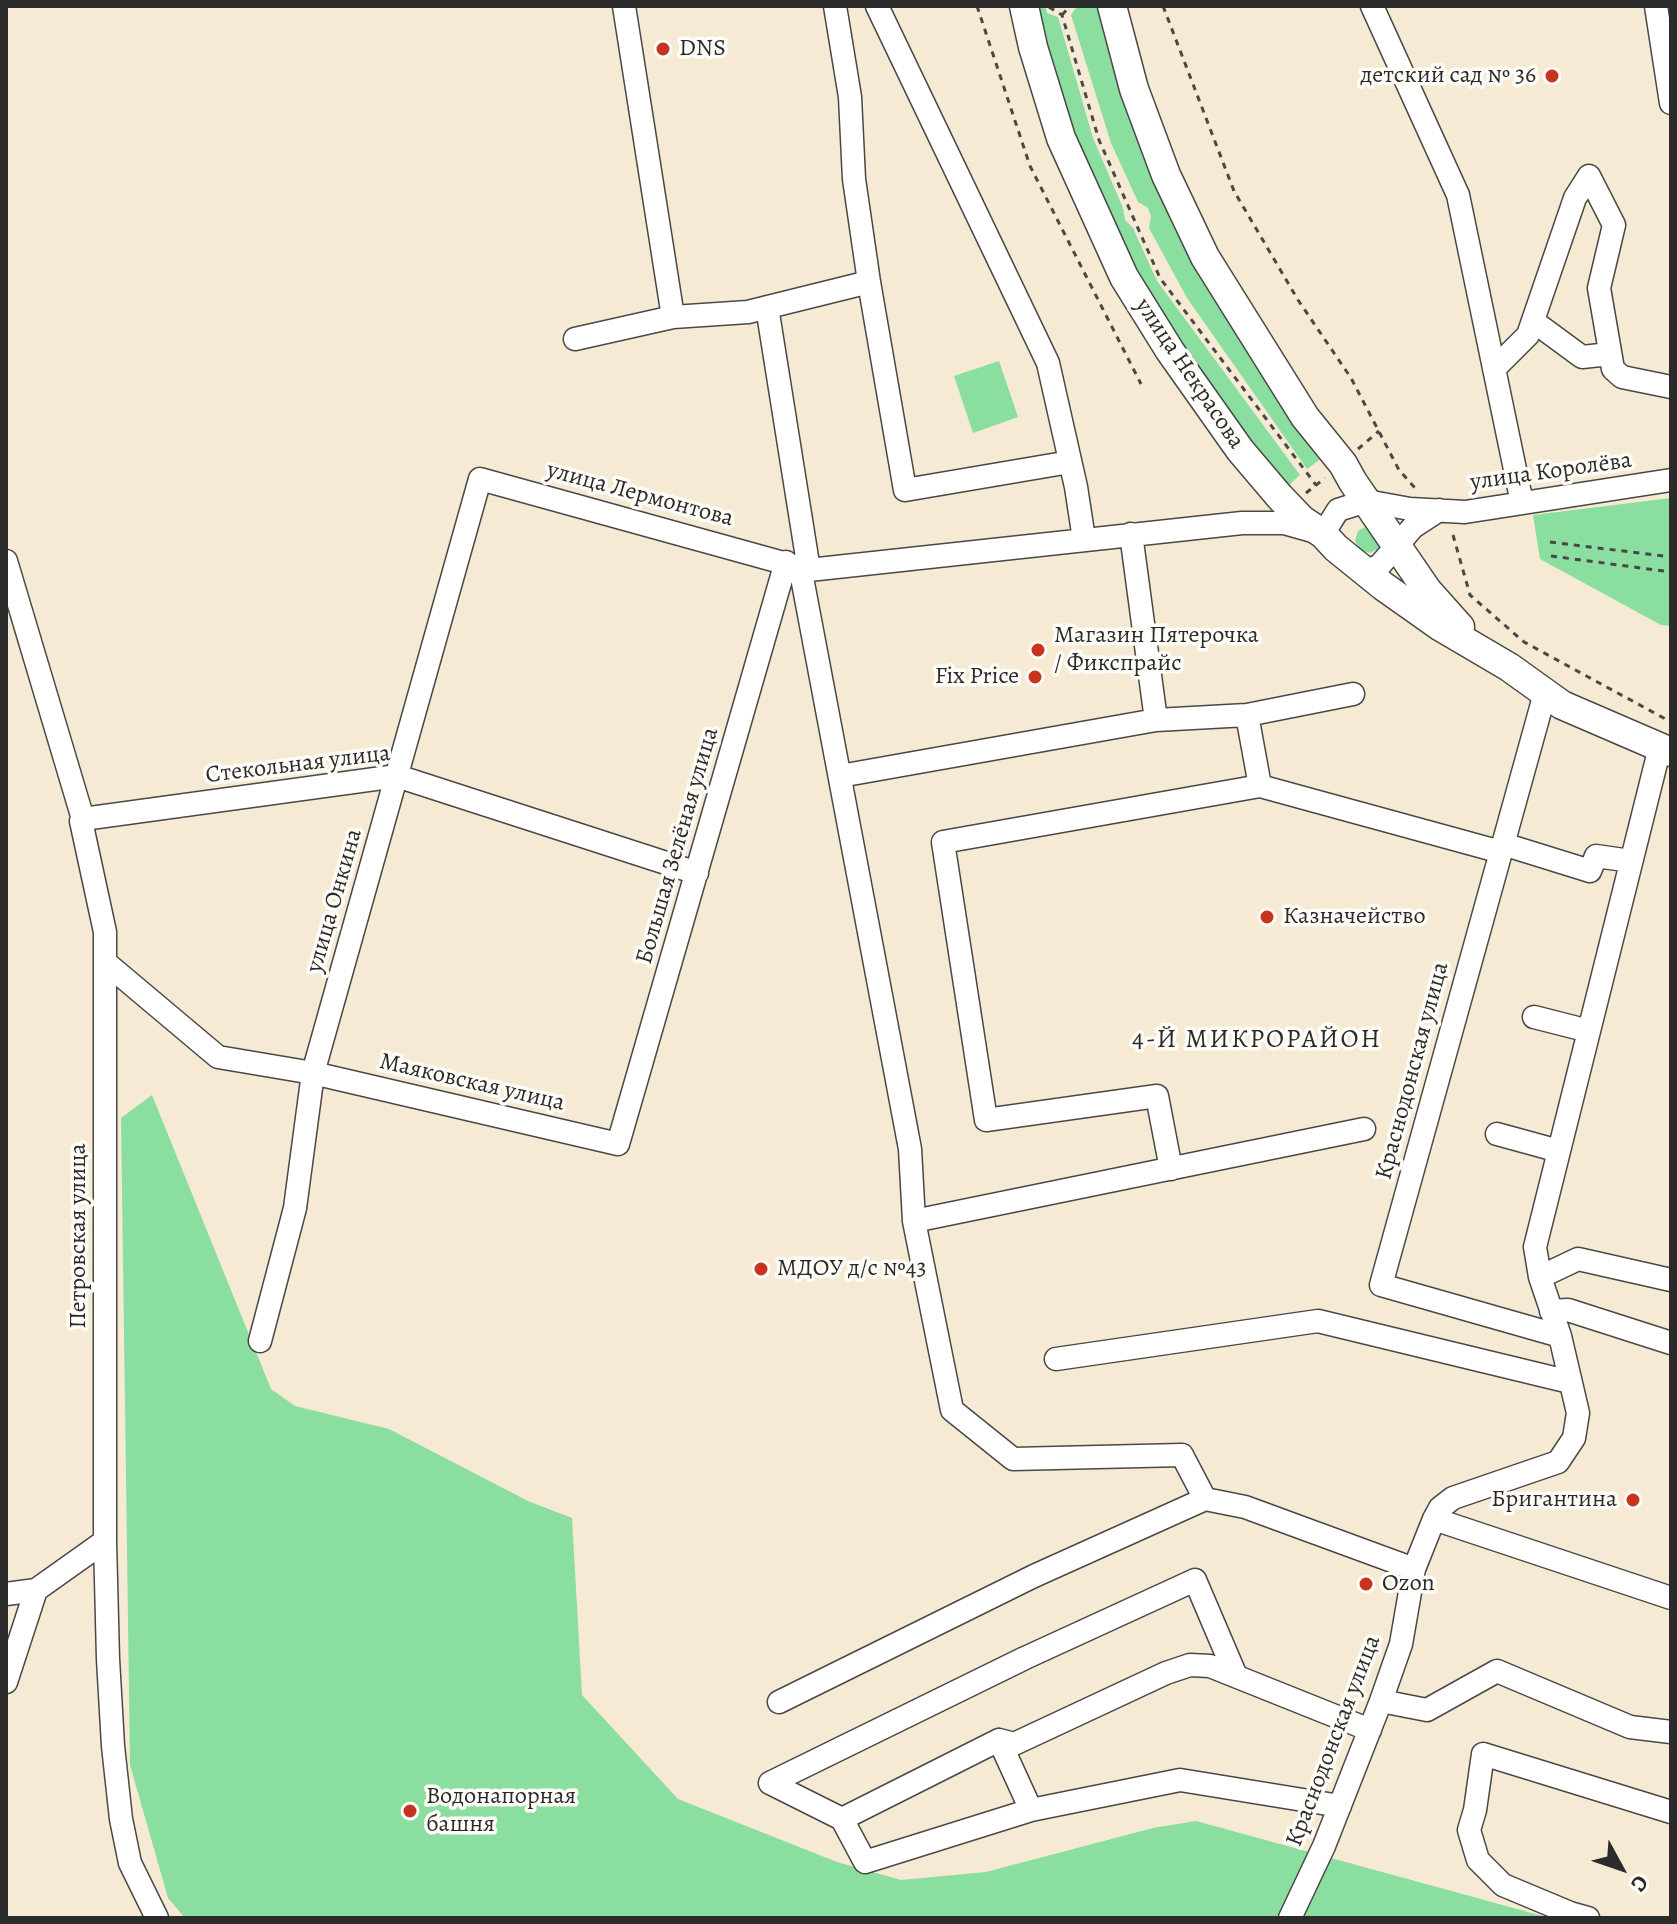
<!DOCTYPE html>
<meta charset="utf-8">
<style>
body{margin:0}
#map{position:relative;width:1677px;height:1924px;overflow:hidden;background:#f6ead5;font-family:Alegreya,serif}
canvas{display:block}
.frame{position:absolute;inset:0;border:8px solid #2b2b2b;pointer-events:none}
.north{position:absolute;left:1581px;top:1828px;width:80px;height:80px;-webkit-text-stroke:6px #fdfcf7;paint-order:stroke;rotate:130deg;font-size:22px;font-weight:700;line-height:32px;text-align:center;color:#2b2b2b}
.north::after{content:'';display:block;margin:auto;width:28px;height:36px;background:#2b2b2b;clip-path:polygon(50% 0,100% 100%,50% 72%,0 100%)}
</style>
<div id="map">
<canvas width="1677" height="1924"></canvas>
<div class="frame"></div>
<div class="north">С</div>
</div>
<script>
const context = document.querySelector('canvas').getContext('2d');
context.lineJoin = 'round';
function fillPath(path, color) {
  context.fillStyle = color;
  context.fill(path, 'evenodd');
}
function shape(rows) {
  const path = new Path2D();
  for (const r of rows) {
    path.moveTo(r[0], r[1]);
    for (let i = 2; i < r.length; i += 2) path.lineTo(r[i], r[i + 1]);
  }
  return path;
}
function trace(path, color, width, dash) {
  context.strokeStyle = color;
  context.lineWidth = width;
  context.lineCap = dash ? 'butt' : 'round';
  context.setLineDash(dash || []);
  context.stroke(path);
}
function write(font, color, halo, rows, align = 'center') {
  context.font = font + ' Alegreya,serif';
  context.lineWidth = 7;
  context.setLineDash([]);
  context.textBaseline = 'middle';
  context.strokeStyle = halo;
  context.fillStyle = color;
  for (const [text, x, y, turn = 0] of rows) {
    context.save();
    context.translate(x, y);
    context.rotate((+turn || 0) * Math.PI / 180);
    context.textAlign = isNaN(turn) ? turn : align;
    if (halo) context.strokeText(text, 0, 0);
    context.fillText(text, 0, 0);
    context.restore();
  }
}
const green = shape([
 [1032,6,1045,6,1047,13,1058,17,1093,138,1123,208,1125,220,1133,228,1157,281,1300,475,1288,486,1239,427,1170,329,1127,259,1094,185,1061,98],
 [1077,6,1104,6,1149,159,1176,233,1250,357,1325,456,1307,469,1187,298,1149,228,1151,216,1148,208,1138,202,1111,143,1071,15],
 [999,361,1018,417,973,433,954,376],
 [1671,498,1671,626,1661,625,1540,559,1533,515],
 [1367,526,1382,543,1379,548,1370,553,1360,550,1355,541,1358,531],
 [152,1095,271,1389,295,1406,389,1429,528,1501,572,1518,582,1695,678,1799,837,1862,901,1880,986,1872,1153,1828,1196,1821,1550,1918,185,1918,168,1898,130,1765,121,1118]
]);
const path = shape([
 [977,6,1030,166,1141,384],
 [1163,6,1234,191,1298,300,1351,378,1399,470,1416,489],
 [1049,7,1062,15,1099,140,1160,278,1316,485],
 [1062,15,1070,6],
 [1358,449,1379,431],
 [1306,493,1325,478],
 [1453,535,1470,595,1524,642,1671,722],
 [1550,542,1671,557],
 [1551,556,1671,572]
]);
const minor = shape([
 [624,6,673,317],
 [835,6,850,97,854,179,869,282,905,490,1070,462],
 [877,6,1048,363,1076,487,1084,539],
 [1372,6,1458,195,1522,503],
 [1656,6,1671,103],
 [767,307,809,570],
 [1533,321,1582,357,1610,354],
 [575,339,673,317,748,312,869,282],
 [1494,369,1528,335,1575,198,1589,176,1614,225,1599,288,1613,369,1622,377,1671,387],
 [6,561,83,819,81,821,105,932,105,1541,108,1659,113,1746,121,1819,130,1863,157,1918],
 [800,567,910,1149,914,1221,952,1410,1013,1459,1182,1455,1205,1499],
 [1366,572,1380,565,1413,527,1439,510],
 [1545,693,1381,1285,1560,1336],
 [1247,715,1260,786],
 [1156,720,1247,715,1353,694],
 [840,776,1156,720,1131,534],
 [83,819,397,776,697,873],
 [1503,844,1590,871,1596,856,1631,861],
 [105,962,218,1057,313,1073,618,1144,786,562],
 [1534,1017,1589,1031],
 [1497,1134,1559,1151],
 [1171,1169,1157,1096,986,1120,943,842,1260,786,1501,852],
 [914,1221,1364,1129],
 [1540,1277,1578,1259,1671,1280],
 [1551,1311,1568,1310,1671,1343],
 [260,1341,295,1208,313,1073,480,479,809,570,1242,523,1284,523,1323,534,1338,510,1366,501,1410,509,1465,512,1671,480],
 [1056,1359,1318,1321,1570,1382],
 [1434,1519,1671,1598],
 [6,1594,36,1590],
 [6,1682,36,1590,105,1541],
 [1381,1701,1427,1710,1497,1671,1630,1727,1671,1732],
 [779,1702,1034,1576,1205,1499,1245,1507,1414,1569],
 [999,1740,1031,1810],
 [770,1783,842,1819,865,1862,1031,1810,1180,1780,1340,1806],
 [770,1783,1025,1658,1195,1580,1236,1676],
 [842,1819,999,1740,1014,1744,1166,1673,1190,1665,1210,1666,1370,1730],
 [1290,1918,1324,1846,1381,1701,1401,1644,1414,1569,1434,1519,1440,1508,1453,1498,1558,1462,1574,1438,1578,1413,1560,1336,1540,1277,1535,1247,1660,747],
 [1588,1918,1570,1913,1503,1885,1478,1860,1469,1830,1475,1810,1483,1754,1671,1812]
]);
const major = shape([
 [1024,6,1033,47,1061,138,1124,277,1170,351,1240,450,1279,496,1302,520,1323,534,1336,548,1383,586,1441,627,1509,667,1562,705,1671,752],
 [1112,6,1134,89,1166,175,1205,257,1305,417,1343,464,1353,482,1427,590,1460,627]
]);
const markers = [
 [663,49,8,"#c8321e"],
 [1552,76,8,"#c8321e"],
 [1038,650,8,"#c8321e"],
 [1035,677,8,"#c8321e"],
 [1267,917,8,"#c8321e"],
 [761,1269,8,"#c8321e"],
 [1633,1500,8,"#c8321e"],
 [1366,1584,8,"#c8321e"],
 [410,1811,8,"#c8321e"]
];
const poiNames = [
 ["DNS",679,49],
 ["детский сад № 36",1536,76,"right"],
 ["Магазин Пятерочка",1054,636],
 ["/ Фикспрайс",1054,664],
 ["Fix Price",1019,677,"right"],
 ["Казначейство",1283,917],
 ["МДОУ д/с №43",777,1269],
 ["Бригантина",1617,1500,"right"],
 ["Ozon",1382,1584],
 ["Водонапорная",426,1797],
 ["башня",426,1825]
];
const streetNames = [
 ["улица Некрасова",1189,374,56],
 ["улица Королёва",1551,472,-8],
 ["улица Лермонтова",640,495,15],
 ["Стекольная улица",298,765,-7],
 ["Большая Зелёная улица",678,846,-74],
 ["улица Онкина",335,901,-74],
 ["Краснодонская улица",1413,1071,-75],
 ["Маяковская улица",472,1083,13],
 ["Петровская улица",79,1236,-90],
 ["Краснодонская улица",1334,1741,-69]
];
const neighbourhoodNames = [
 ["4-Й МИКРОРАЙОН",1257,1041]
];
fillPath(green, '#89dea0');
trace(minor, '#494844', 25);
trace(major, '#494844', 31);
trace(path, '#494844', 3, [6, 6]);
trace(minor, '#fff', 22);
trace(major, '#fff', 28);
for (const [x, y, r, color] of markers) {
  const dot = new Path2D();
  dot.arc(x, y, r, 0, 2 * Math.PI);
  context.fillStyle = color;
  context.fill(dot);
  trace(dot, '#fdfcf7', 3);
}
write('24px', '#2b2b2b', '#fdfcf7', poiNames, 'left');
write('24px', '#2b2b2b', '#fdfcf7', streetNames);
context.letterSpacing = '2px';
write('26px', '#2b2b2b', '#fdfcf7', neighbourhoodNames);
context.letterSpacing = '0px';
</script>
